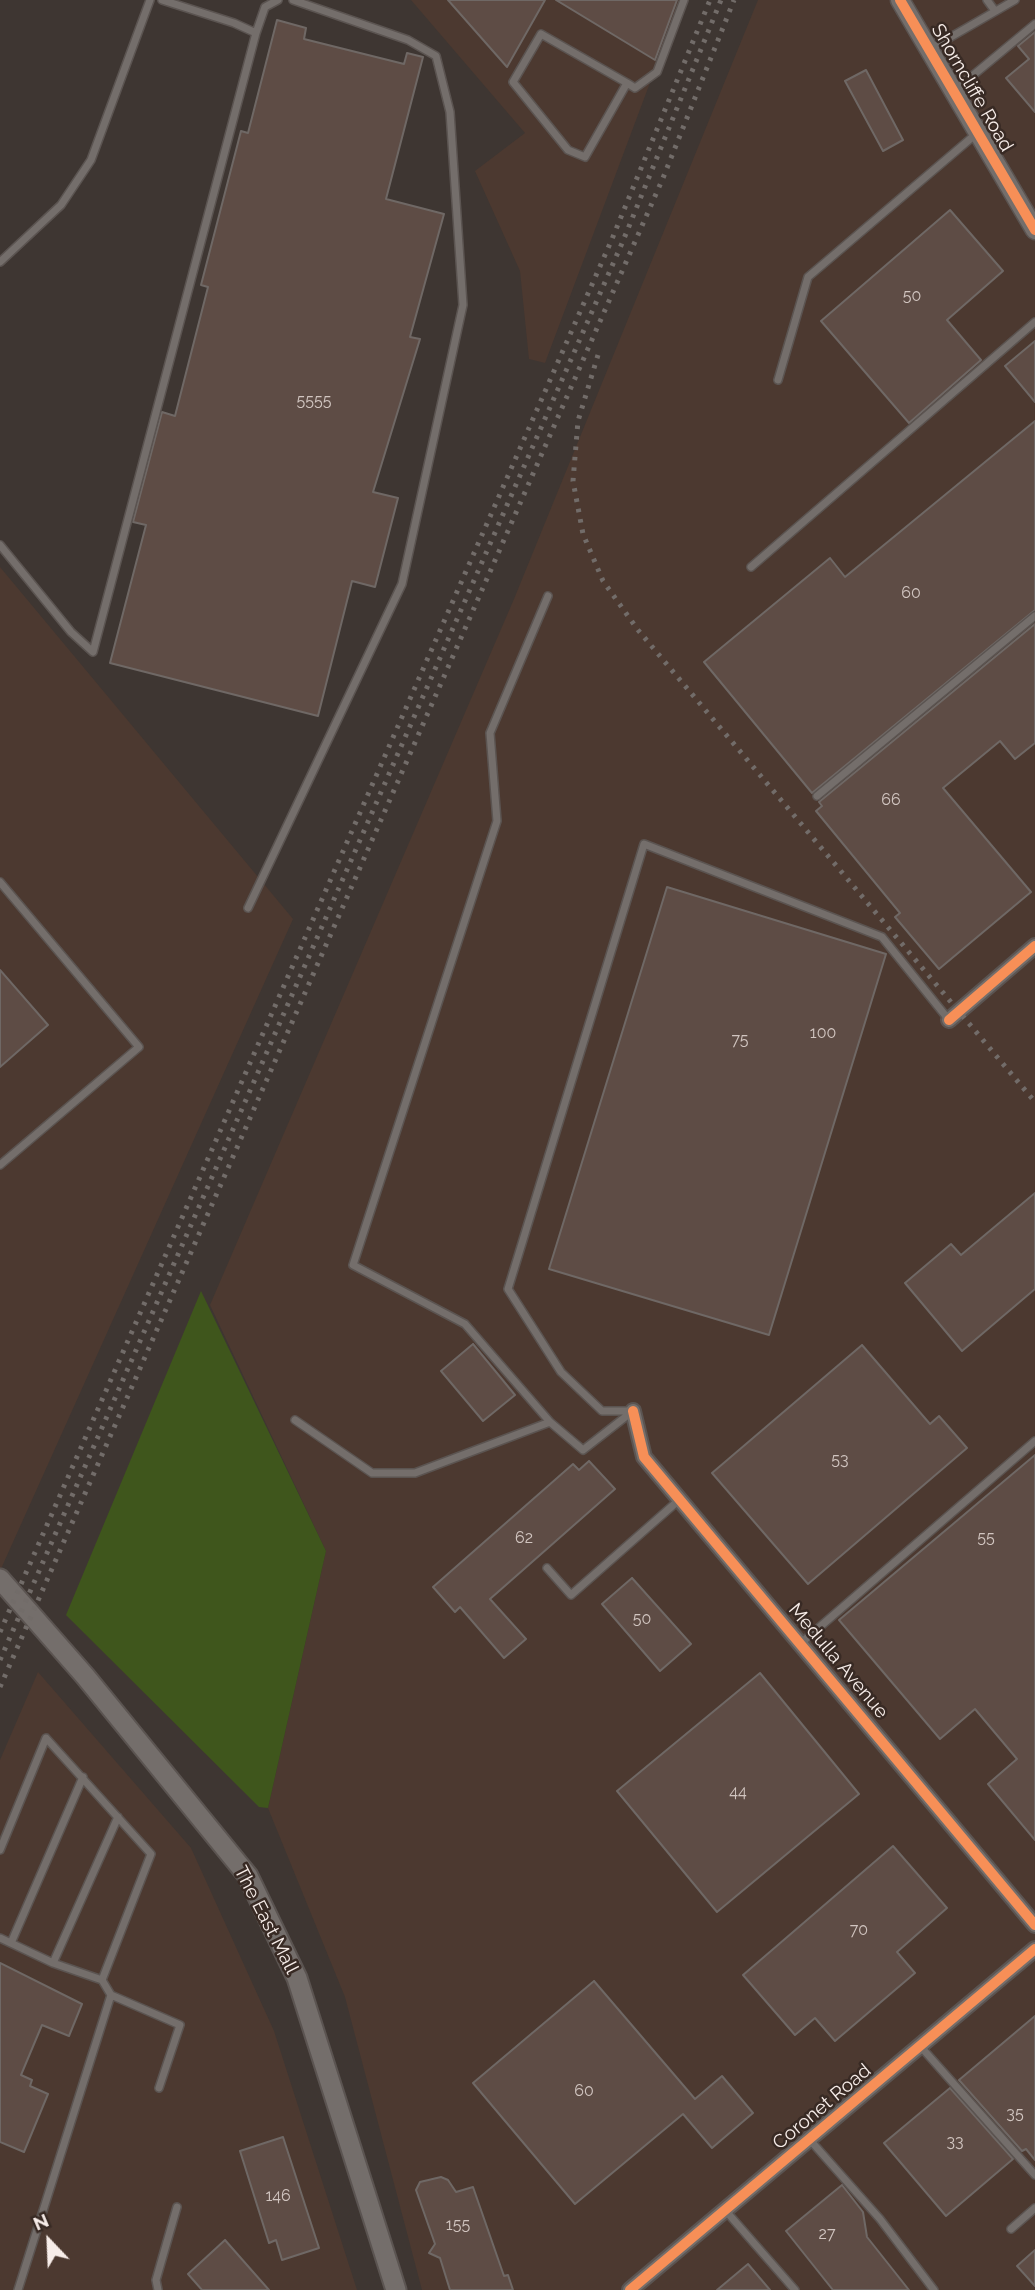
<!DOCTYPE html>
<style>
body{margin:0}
#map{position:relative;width:1035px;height:2290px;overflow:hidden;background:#3e3632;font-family:Raleway,sans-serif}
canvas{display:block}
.north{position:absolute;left:14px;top:2206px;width:70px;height:70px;-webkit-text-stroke:5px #382a24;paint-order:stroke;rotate:337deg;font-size:19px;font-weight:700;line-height:28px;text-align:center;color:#f7ede9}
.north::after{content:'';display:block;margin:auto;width:24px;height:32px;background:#f7ede9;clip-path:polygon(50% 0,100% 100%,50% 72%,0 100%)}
</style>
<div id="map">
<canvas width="1035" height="2290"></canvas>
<div class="north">N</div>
</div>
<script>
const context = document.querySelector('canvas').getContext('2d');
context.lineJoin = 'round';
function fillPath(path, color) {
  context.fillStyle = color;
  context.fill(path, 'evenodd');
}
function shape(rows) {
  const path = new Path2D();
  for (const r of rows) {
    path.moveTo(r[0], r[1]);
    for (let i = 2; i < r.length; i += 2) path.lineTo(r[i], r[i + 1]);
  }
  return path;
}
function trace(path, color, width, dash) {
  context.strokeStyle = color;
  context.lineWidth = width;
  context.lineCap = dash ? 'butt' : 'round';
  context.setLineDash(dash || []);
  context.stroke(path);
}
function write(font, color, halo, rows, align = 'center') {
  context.font = font + ' Raleway,sans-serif';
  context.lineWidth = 5;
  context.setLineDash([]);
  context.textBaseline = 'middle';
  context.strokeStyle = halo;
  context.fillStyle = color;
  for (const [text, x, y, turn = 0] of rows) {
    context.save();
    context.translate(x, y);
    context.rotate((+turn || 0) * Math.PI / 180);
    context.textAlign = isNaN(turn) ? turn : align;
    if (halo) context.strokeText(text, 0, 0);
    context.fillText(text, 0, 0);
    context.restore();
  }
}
const built = shape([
 [411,0,681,0,545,363,529,359,520,271,475,171,525,133],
 [758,0,1035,0,1035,2290,422,2290,345,1997,268,1808,326,1551,210,1305,514,599],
 [0,567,293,919,0,1571],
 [38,1672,191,1848,274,2031,357,2290,0,2290,0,1760]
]);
const green = shape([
 [201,1291,326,1551,268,1808,259,1807,66,1615]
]);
const building = shape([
 [448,0,545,0,507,67,448,0],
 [556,0,677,0,655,60,556,0],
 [277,20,306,28,304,39,404,64,407,53,423,57,386,199,444,214,410,337,420,339,373,492,398,498,375,587,352,581,318,716,110,663,146,525,133,522,162,412,175,416,208,287,201,285,241,131,248,133,277,20],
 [1035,32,1035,112,1006,78,1029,59,1018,46,1035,32],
 [866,70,903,140,883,151,845,81,866,70],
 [950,210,1003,271,947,320,981,360,909,423,821,321,950,210],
 [1035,341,1035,402,1005,366,1035,341],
 [1035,421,1035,610,812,793,704,662,830,558,845,577,1035,421],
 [1035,624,1035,743,1015,759,1000,741,943,788,1031,892,939,969,895,917,900,913,816,811,822,806,819,802,1035,624],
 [667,887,886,954,769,1335,549,1269,667,887],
 [0,970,48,1025,0,1067,0,970],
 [1035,1193,1035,1289,962,1351,905,1283,951,1244,961,1255,1035,1193],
 [473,1344,515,1395,483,1421,441,1371,473,1344],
 [862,1345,930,1424,939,1416,967,1448,808,1584,712,1473,862,1345],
 [1035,1455,1035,1840,988,1784,1017,1759,975,1709,940,1739,839,1620,1035,1455],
 [589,1461,615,1489,490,1599,526,1639,504,1658,460,1607,455,1612,433,1587,573,1464,579,1470,589,1461],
 [632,1578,691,1644,660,1671,602,1604,632,1578],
 [760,1673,859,1794,717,1912,617,1791,760,1673],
 [893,1846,947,1908,897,1952,915,1973,835,2041,815,2018,795,2035,743,1975,893,1846],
 [0,1963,82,2004,69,2036,42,2025,21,2075,32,2080,30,2086,48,2094,24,2152,0,2142,0,1963],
 [594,1981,695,2099,722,2076,753,2113,712,2148,683,2114,575,2204,473,2083,594,1981],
 [1035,2016,1035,2160,1026,2149,1022,2151,959,2080,1035,2016],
 [950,2088,1013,2159,946,2216,884,2143,950,2088],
 [283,2137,319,2248,282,2260,276,2240,269,2243,240,2151,283,2137],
 [441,2177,448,2180,456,2192,473,2187,504,2276,508,2275,513,2290,450,2290,440,2258,429,2253,435,2244,416,2190,420,2182,441,2177],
 [842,2185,863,2212,867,2237,909,2290,833,2290,786,2231,842,2185],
 [225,2240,254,2273,269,2290,202,2290,188,2274,225,2240],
 [1035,2250,1035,2286,1017,2266,1035,2250],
 [748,2264,770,2290,717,2290,748,2264]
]);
const service = shape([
 [987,0,995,11],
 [256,33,265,7,278,0],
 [930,49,1015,0],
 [627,83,585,157,568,150,513,82,541,34,627,83,635,88,657,72,684,0],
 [954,91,1035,24],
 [0,262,61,205,91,160,150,0],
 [778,380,808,277,976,134],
 [0,545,71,632,93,652,256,33,234,23,162,0],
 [751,567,1035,322],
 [548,596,490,733,497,821,353,1265,465,1324,550,1422,583,1450,633,1411],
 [817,796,1035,616],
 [0,882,139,1047,0,1165],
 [248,908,402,584,463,305,450,112,436,56,408,40,293,0],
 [633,1411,602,1411,561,1372,508,1289,644,844,882,937,949,1020],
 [295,1420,372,1473,415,1473,550,1422],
 [547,1568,571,1595,679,1500],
 [800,1644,1035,1441],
 [0,1850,46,1738,151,1854,102,1980],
 [0,1938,53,1963,102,1980,111,1995,18,2290],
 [11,1943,83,1777],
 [53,1963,118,1817],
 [111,1995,180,2025,159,2088],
 [921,2047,1035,2175],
 [810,2140,880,2219,934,2290],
 [725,2210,795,2290],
 [1011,2229,1035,2208],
 [158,2290,156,2280,177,2207]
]);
const minor = shape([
 [949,1020,1035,946],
 [633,1411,644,1457,1035,1925],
 [630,2290,1035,1949]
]);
const tertiary = shape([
 [900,0,1035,230]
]);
const secondary = shape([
 [0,1579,85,1676,248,1876,297,1978,396,2290]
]);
const rail = shape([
 [598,355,578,421,573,481,583,534,603,581,638,630,1035,1102],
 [0,1632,612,239,710,0],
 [0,1660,623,241,721,0],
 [0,1687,663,178,734,0]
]);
const cycleway = shape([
 [900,0,1035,230],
 [949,1020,1035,946],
 [633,1411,644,1457,1035,1925],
 [630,2290,1035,1949]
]);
const numberNames = [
 ["50",912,296],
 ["5555",314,401],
 ["60",911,593],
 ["66",891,800],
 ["100",823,1033],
 ["75",740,1040],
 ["53",840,1460],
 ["62",524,1538],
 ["55",986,1538],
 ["50",642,1619],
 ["44",738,1792],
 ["70",859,1930],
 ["60",584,2091],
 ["35",1015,2114],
 ["33",955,2142],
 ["146",278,2196],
 ["155",458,2225],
 ["27",827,2234]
];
const streetNames = [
 ["Shorncliffe Road",972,88,60],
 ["Medulla Avenue",838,1661,50],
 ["The East Mall",266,1920,63],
 ["Coronet Road",822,2107,-40]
];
fillPath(built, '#4c3930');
fillPath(green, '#3f561c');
fillPath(building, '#5e4c45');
trace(building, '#6f6865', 2);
trace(service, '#5b5451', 10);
trace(minor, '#5b5451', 18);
trace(tertiary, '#5b5451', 21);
trace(secondary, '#5b5451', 23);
trace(service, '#746e6b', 7);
trace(minor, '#746e6b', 14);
trace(tertiary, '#746e6b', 18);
trace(secondary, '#746e6b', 19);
trace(rail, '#726c69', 5, [3.5, 7]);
trace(cycleway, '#f78f57', 10);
write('16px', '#d1c5c0', null, numberNames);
write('19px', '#f7ede9', '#382a24', streetNames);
</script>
